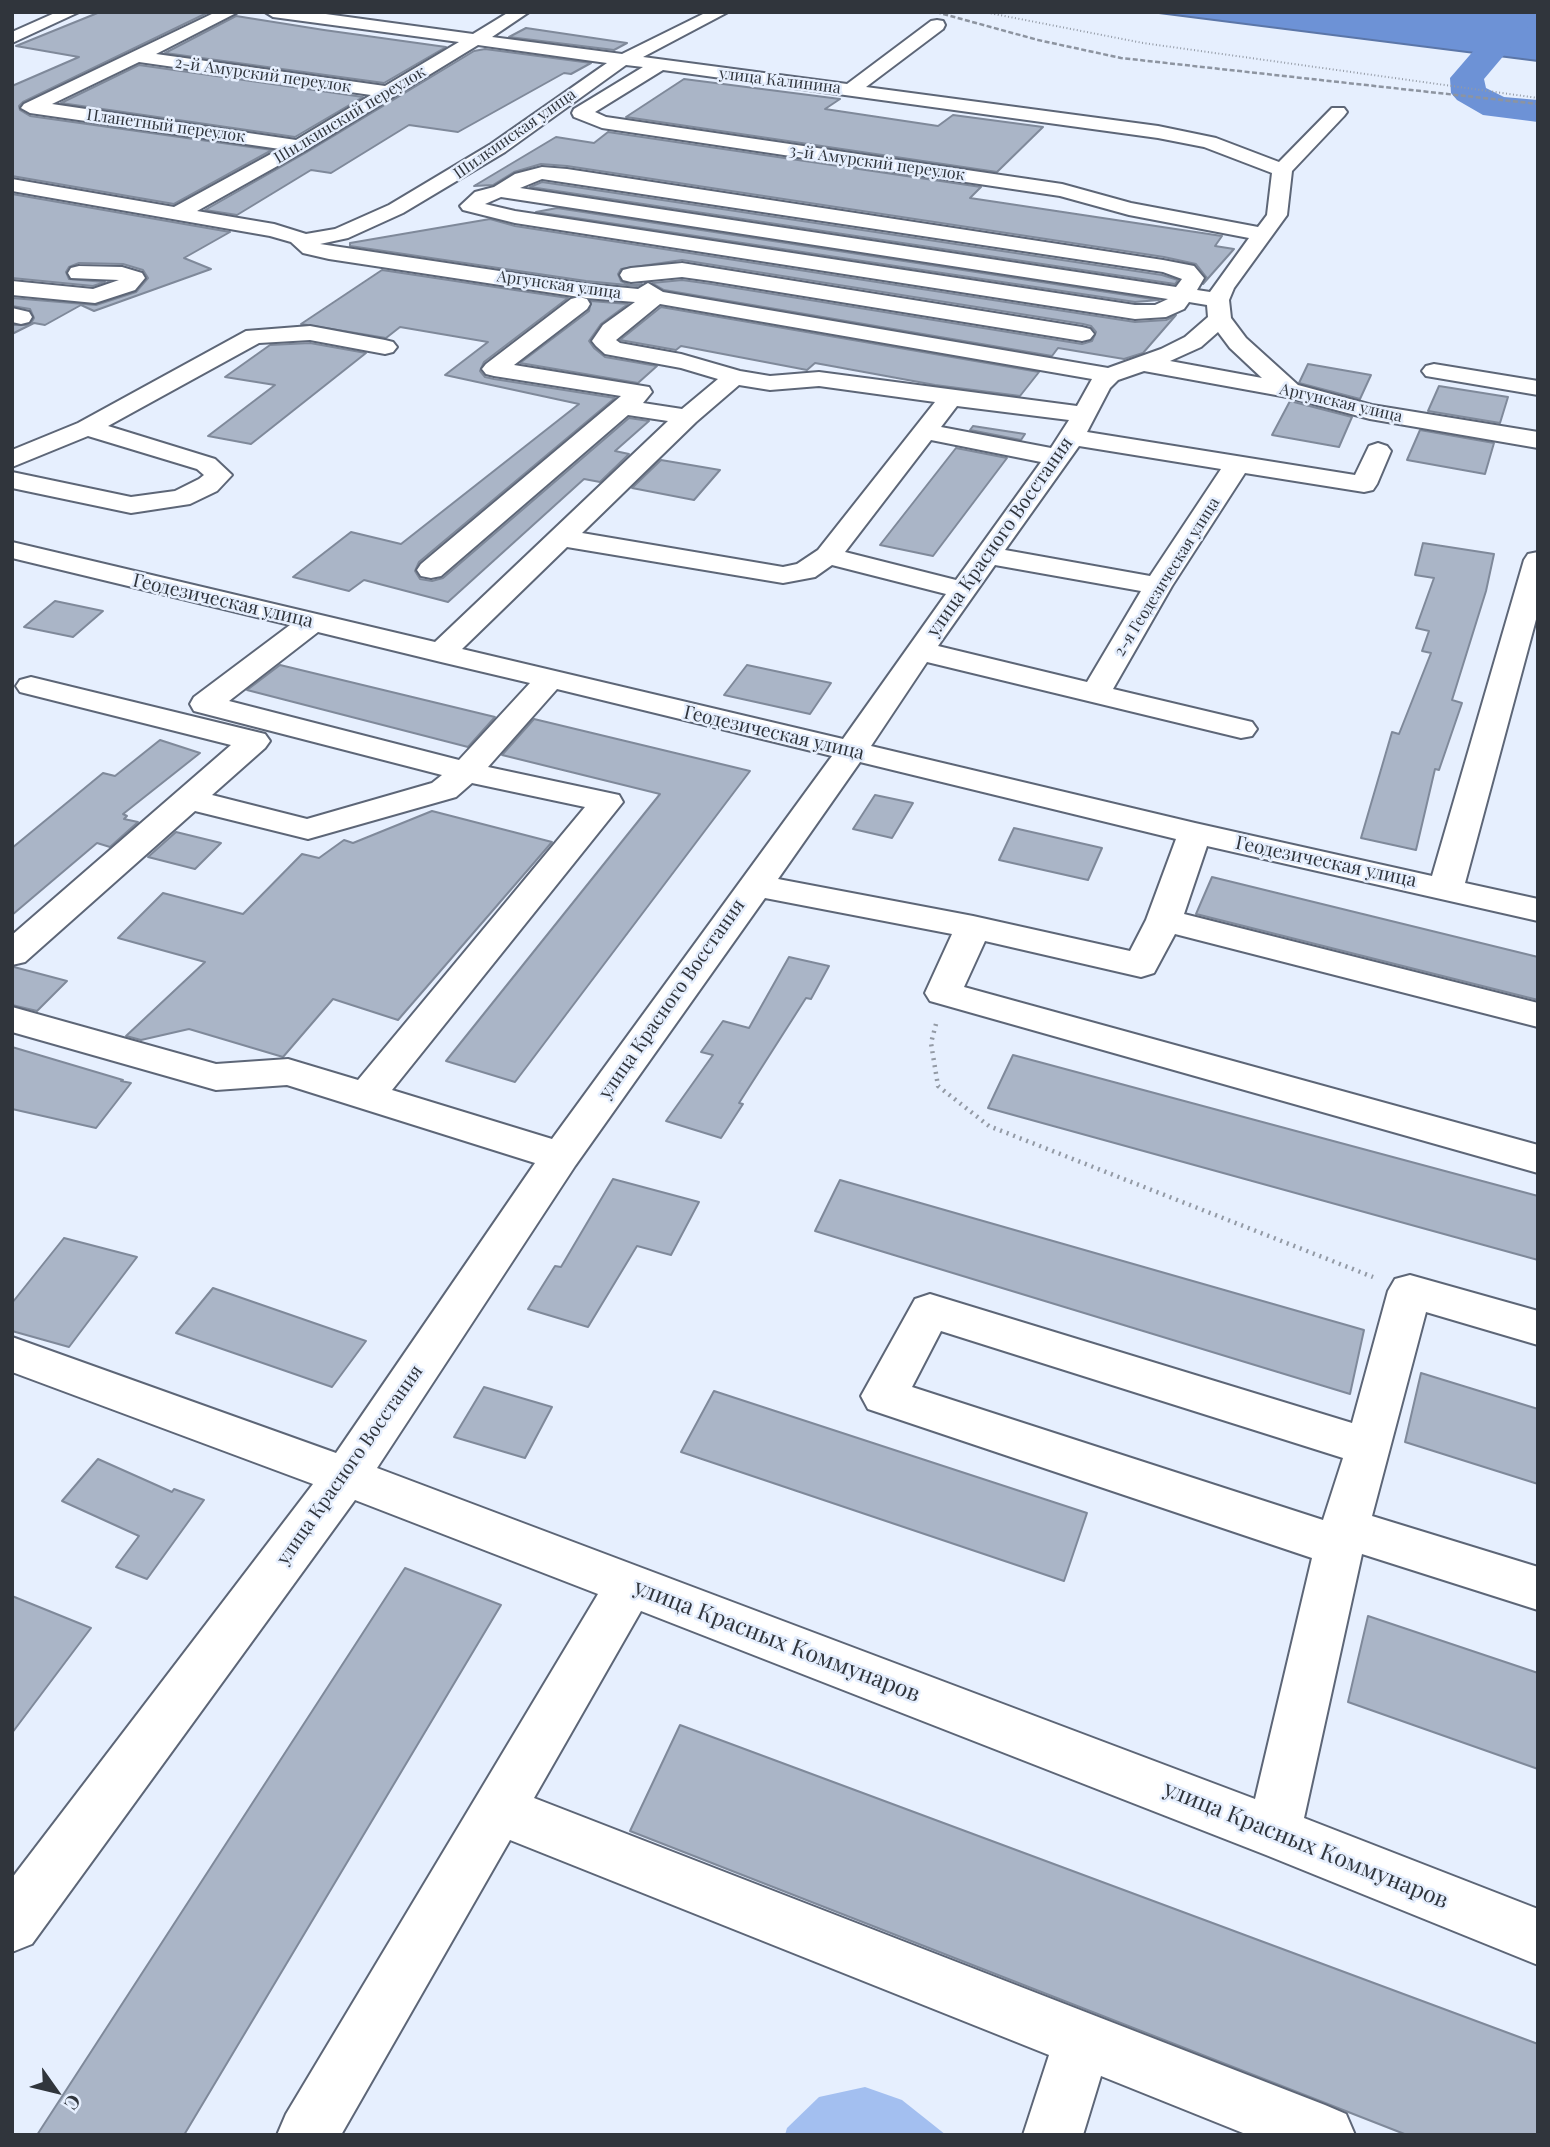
<!DOCTYPE html>
<meta charset="utf-8">
<style>
body{margin:0}
#map{position:relative;width:1550px;height:2147px;overflow:hidden;background:#e6effe;font-family:"Playfair Display",serif}
canvas{display:block}
.frame{position:absolute;inset:0;border:14px solid #30353c;pointer-events:none}
.north{position:absolute;left:21px;top:2056px;width:70px;height:70px;-webkit-text-stroke:5px #e6effe;paint-order:stroke;rotate:124deg;font-size:19px;font-weight:700;line-height:28px;text-align:center;color:#30353c}
.north::after{content:'';display:block;margin:auto;width:24px;height:32px;background:#30353c;clip-path:polygon(50% 0,100% 100%,50% 72%,0 100%)}
</style>
<div id="map">
<canvas width="1550" height="2147"></canvas>
<div class="frame"></div>
<div class="north">С</div>
</div>
<script>
const context = document.querySelector('canvas').getContext('2d');
context.lineJoin = 'round';
function fillPath(path, color) {
  context.fillStyle = color;
  context.fill(path, 'evenodd');
}
function shape(rows) {
  const path = new Path2D();
  for (const r of rows) {
    path.moveTo(r[0], r[1]);
    for (let i = 2; i < r.length; i += 2) path.lineTo(r[i], r[i + 1]);
  }
  return path;
}
function trace(path, color, width, dash) {
  context.strokeStyle = color;
  context.lineWidth = width;
  context.lineCap = dash ? 'butt' : 'round';
  context.setLineDash(dash || []);
  context.stroke(path);
}
function write(font, color, halo, rows, align = 'center') {
  context.font = font + ' "Playfair Display",serif';
  context.lineWidth = 5;
  context.setLineDash([]);
  context.textBaseline = 'middle';
  context.strokeStyle = halo;
  context.fillStyle = color;
  for (const [text, x, y, turn = 0] of rows) {
    context.save();
    context.translate(x, y);
    context.rotate((+turn || 0) * Math.PI / 180);
    context.textAlign = isNaN(turn) ? turn : align;
    if (halo) context.strokeText(text, 0, 0);
    context.fillText(text, 0, 0);
    context.restore();
  }
}
const green = shape([
 [865,2087,902,2100,946,2135,785,2135,787,2128,819,2097]
]);
const water = shape([
 [1151,12,1538,12,1538,61,1151,12]
]);
const river = shape([
 [1507,12,1538,12,1538,15,1484,79,1486,88,1504,97,1538,100,1538,122,1483,115,1457,100,1451,93,1450,78,1507,12]
]);
const building = shape([
 [100,12,209,12,23,102,19,106,20,110,30,116,272,150,174,204,12,176,12,86,79,57,16,46,100,12],
 [236,16,324,30,446,47,384,83,165,53,236,16],
 [526,28,627,43,614,50,509,37,526,28],
 [485,49,591,63,571,74,564,73,458,132,409,125,331,173,311,170,237,215,205,210,307,152,474,51,485,49],
 [139,65,363,97,295,137,61,103,139,65],
 [684,79,840,99,825,109,938,126,953,115,1043,127,997,172,626,117,684,79],
 [608,132,981,187,970,198,1222,236,1215,246,1234,249,1203,284,1207,278,1196,264,1164,257,567,166,541,164,514,172,493,185,474,186,556,137,594,143,608,132],
 [542,182,1162,275,1178,280,1175,284,530,187,542,182],
 [12,194,230,232,184,258,211,269,94,311,81,305,45,325,34,323,12,334,12,325,30,325,34,318,30,309,12,306,12,298,96,305,136,292,148,278,143,270,123,264,79,263,69,267,66,272,69,279,105,282,93,286,12,278,12,194],
 [557,208,1159,300,1135,302,536,212,557,208],
 [490,219,515,226,1135,322,1166,320,1176,315,1143,353,1124,359,1058,348,1052,356,664,290,652,283,682,280,711,284,1082,344,1092,341,1096,332,1091,326,1083,324,682,260,621,269,618,274,621,281,630,285,642,284,637,286,586,281,350,246,350,243,490,219],
 [382,270,568,298,484,362,480,371,485,377,494,379,615,398,419,562,415,571,420,579,432,581,443,578,629,418,649,421,615,451,629,454,600,482,584,479,448,602,364,580,349,591,293,577,351,532,401,544,579,404,445,375,488,342,400,327,386,338,301,324,382,270],
 [591,301,628,304,601,324,589,341,594,348,605,357,657,366,638,383,520,363,589,311,591,301],
 [661,307,1039,372,1020,396,935,385,815,363,807,370,681,346,676,350,620,340,661,307],
 [310,343,366,353,251,444,208,436,275,385,225,377,270,345,310,343],
 [1308,364,1371,375,1360,399,1299,383,1308,364],
 [1439,386,1508,397,1500,423,1428,411,1439,386],
 [1290,401,1352,417,1339,447,1272,435,1290,401],
 [973,426,1025,434,1021,440,970,430,973,426],
 [1420,430,1494,443,1485,474,1407,460,1420,430],
 [956,448,1007,458,933,556,880,545,956,448],
 [661,460,720,470,694,500,632,488,661,460],
 [1423,543,1494,554,1486,591,1452,700,1462,703,1439,770,1435,769,1416,850,1361,838,1392,732,1399,734,1431,653,1422,651,1429,631,1416,628,1434,578,1415,575,1423,543],
 [55,601,103,611,73,637,24,627,55,601],
 [280,665,495,717,468,747,247,690,280,665],
 [747,665,831,683,810,714,724,695,747,665],
 [534,719,750,771,515,1082,446,1061,660,794,502,755,534,719],
 [160,740,200,753,123,814,127,816,124,819,138,822,110,847,97,843,12,915,12,848,103,773,115,776,160,740],
 [875,795,913,803,892,838,853,829,875,795],
 [432,811,552,842,398,1020,333,999,283,1057,189,1029,141,1040,126,1036,205,962,118,938,163,893,243,914,302,854,319,858,344,840,353,843,432,811],
 [1014,828,1102,848,1088,880,999,860,1014,828],
 [176,832,221,843,195,869,148,857,176,832],
 [1212,877,1538,957,1538,1000,1196,914,1212,877],
 [789,957,829,966,811,999,806,998,739,1103,743,1104,721,1138,666,1121,713,1055,701,1052,723,1021,749,1028,789,957],
 [12,967,14,967,67,981,37,1011,12,1005,12,967],
 [12,1047,123,1080,121,1081,131,1083,96,1128,12,1109,12,1047],
 [1013,1055,1538,1196,1538,1260,988,1108,1013,1055],
 [613,1179,699,1202,671,1255,637,1246,588,1327,528,1309,555,1266,561,1267,613,1179],
 [840,1180,1364,1330,1350,1394,815,1231,840,1180],
 [64,1238,137,1257,69,1347,12,1331,12,1303,64,1238],
 [213,1288,366,1341,332,1387,176,1333,213,1288],
 [1421,1373,1538,1409,1538,1484,1405,1442,1421,1373],
 [484,1387,552,1407,525,1458,454,1437,484,1387],
 [714,1391,1087,1513,1064,1581,681,1452,714,1391],
 [98,1459,172,1492,174,1489,204,1500,147,1579,116,1567,139,1536,62,1501,98,1459],
 [405,1568,501,1605,184,2135,37,2135,405,1568],
 [12,1596,91,1628,12,1733,12,1596],
 [1368,1616,1538,1673,1538,1769,1348,1702,1368,1616],
 [680,1725,1538,2044,1538,2135,1407,2135,630,1831,680,1725]
]);
const pathFar1 = shape([
 [984,12,1143,43,1538,98]
]);
const path = shape([
 [936,1024,931,1043,938,1086,989,1126,1373,1277]
]);
const minor = shape([
 [57,12,79,12,12,43,12,32,57,12],
 [216,12,238,12,156,54,385,86,459,42,273,17,265,12,311,12,473,34,509,12,529,12,492,37,622,54,707,12,728,12,643,57,847,84,931,21,937,20,943,21,945,25,943,29,866,87,1158,126,1216,138,1279,162,1332,108,1344,108,1347,112,1344,116,1292,171,1287,215,1234,288,1229,300,1231,318,1246,338,1298,385,1372,405,1538,432,1538,448,1370,419,1287,397,1144,371,1118,380,1110,388,1087,432,1355,475,1369,446,1378,443,1387,446,1391,451,1377,484,1373,490,1364,492,1245,473,1172,586,1113,689,1252,722,1257,729,1252,736,1241,738,927,662,871,746,1195,823,1432,876,1524,560,1528,554,1538,552,1538,612,1465,883,1538,899,1538,921,1207,846,1184,914,1538,1003,1538,1027,1175,934,1154,973,1141,977,985,941,964,987,1538,1145,1538,1173,930,1001,925,993,952,934,765,898,575,1166,377,1468,1255,1799,1312,1558,868,1409,861,1396,915,1299,930,1294,1352,1423,1388,1291,1395,1279,1410,1275,1538,1311,1538,1345,1426,1312,1372,1516,1538,1567,1538,1610,1362,1554,1304,1818,1538,1909,1538,1965,1266,1855,641,1611,534,1798,1325,2105,1346,2114,1355,2135,1248,2135,1101,2076,1083,2135,1023,2135,1049,2055,510,1840,341,2135,277,2135,286,2114,598,1594,355,1500,32,1944,12,1952,12,1878,313,1484,12,1372,12,1337,336,1453,535,1163,287,1085,216,1090,12,1032,12,1007,216,1064,288,1059,358,1080,585,807,472,783,456,797,308,839,195,811,25,962,12,965,12,935,231,745,20,692,16,686,20,680,31,677,265,734,270,741,265,748,212,795,307,819,432,783,442,775,194,711,190,704,194,697,290,625,12,558,12,542,435,642,668,421,628,415,441,576,431,578,421,576,417,570,421,564,621,396,494,376,486,374,482,369,486,364,571,299,579,297,587,299,590,304,587,309,514,365,649,387,652,392,643,403,682,409,718,379,681,368,605,354,596,346,592,341,603,325,635,302,586,298,329,259,303,253,291,242,270,236,12,191,12,179,174,207,280,149,30,113,21,108,24,104,216,12],
 [478,45,607,63,491,144,389,205,335,229,306,234,274,224,197,211,306,150,478,45],
 [139,62,371,95,296,140,52,104,139,62],
 [626,65,643,67,574,109,572,113,574,117,602,128,1060,196,1129,215,1249,238,1210,292,1197,290,1204,278,1194,266,1163,260,567,169,542,167,515,174,494,187,475,192,460,206,463,210,515,223,1135,319,1166,317,1184,309,1189,302,1207,305,1208,317,1185,337,1161,349,1108,368,663,292,648,283,638,289,586,284,320,244,348,238,403,213,505,152,626,65],
 [663,70,1158,138,1204,147,1272,173,1267,215,1258,227,1131,203,1062,184,606,117,595,112,663,70],
 [542,179,1163,272,1182,279,1176,287,520,188,542,179],
 [501,197,1168,299,1155,305,1135,305,515,211,485,204,501,197],
 [660,304,1092,379,1077,406,819,372,770,376,740,371,681,354,620,343,616,340,660,304],
 [1218,332,1230,348,1262,378,1170,361,1201,347,1218,332],
 [739,385,770,390,819,386,935,402,818,550,797,564,783,567,582,533,696,422,739,385],
 [957,406,1069,420,1051,448,941,427,957,406],
 [931,440,1041,462,956,580,845,552,931,440],
 [1079,446,1221,469,1150,576,1005,550,1079,446],
 [567,547,783,583,815,577,832,565,946,594,843,739,462,649,567,547],
 [995,565,1141,591,1087,682,938,646,995,565],
 [318,632,441,662,530,683,459,760,229,701,318,632],
 [557,689,832,756,552,1139,392,1090,623,802,619,795,488,767,557,689],
 [860,762,1176,839,1146,920,1130,951,973,916,778,879,860,762],
 [941,1331,1343,1458,1323,1520,912,1387,941,1331],
 [682,263,1082,327,1090,329,1094,334,1090,339,1082,341,711,281,682,277,631,282,623,280,620,275,623,270,631,268,682,263],
 [79,266,122,267,142,273,145,278,135,290,95,303,12,295,12,281,93,289,119,280,71,278,68,273,71,268,79,266],
 [12,308,29,312,32,317,29,322,21,324,12,322,12,308],
 [310,326,385,340,393,342,397,347,393,352,385,354,310,340,259,343,108,426,215,459,232,475,217,491,190,504,131,513,12,488,12,472,131,497,175,491,199,479,204,475,197,469,88,436,12,467,12,450,78,423,246,331,310,326],
 [1434,364,1538,381,1538,395,1426,376,1422,371,1426,366,1434,364]
]);
const rail = shape([
 [936,12,1038,40,1121,58,1538,104]
]);
const farStreetnames = [
 ["2-й Амурский переулок",263,75,8],
 ["улица Калинина",780,81,7],
 ["Шилкинский переулок",350,115,-31],
 ["Планетный переулок",166,126,8],
 ["Шилкинская улица",515,134,-35],
 ["3-й Амурский переулок",877,163,8],
 ["Аргунская улица",559,285,8],
 ["Аргунская улица",1341,403,13],
 ["2-я Геодезическая улица",1167,577,-58]
];
const streetNames = [
 ["улица Красного Восстания",1000,537,-55],
 ["Геодезическая улица",223,601,13],
 ["Геодезическая улица",774,733,13],
 ["Геодезическая улица",1326,862,12],
 ["улица Красного Восстания",672,999,-55],
 ["улица Красного Восстания",350,1465,-55]
];
const nearStreetnames = [
 ["улица Красных Коммунаров",777,1641,21],
 ["улица Красных Коммунаров",1306,1845,22]
];
fillPath(green, '#a3bff0');
fillPath(water, '#6d92d6');
trace(water, '#5b76a8', 2);
fillPath(river, '#6d92d6');
fillPath(building, '#aab5c7');
trace(building, '#7f899a', 2);
trace(minor, '#5d6677', 4);
trace(pathFar1, '#939aa5', 2, [1, 2.5]);
trace(path, '#939aa5', 4.5, [2, 5]);
fillPath(minor, '#fff');
trace(rail, '#8d94a0', 2.5, [5, 2.5]);
write('16px', '#30353c', '#e6effe', farStreetnames);
write('19px', '#30353c', '#e6effe', streetNames);
write('23px', '#30353c', '#e6effe', nearStreetnames);
</script>
